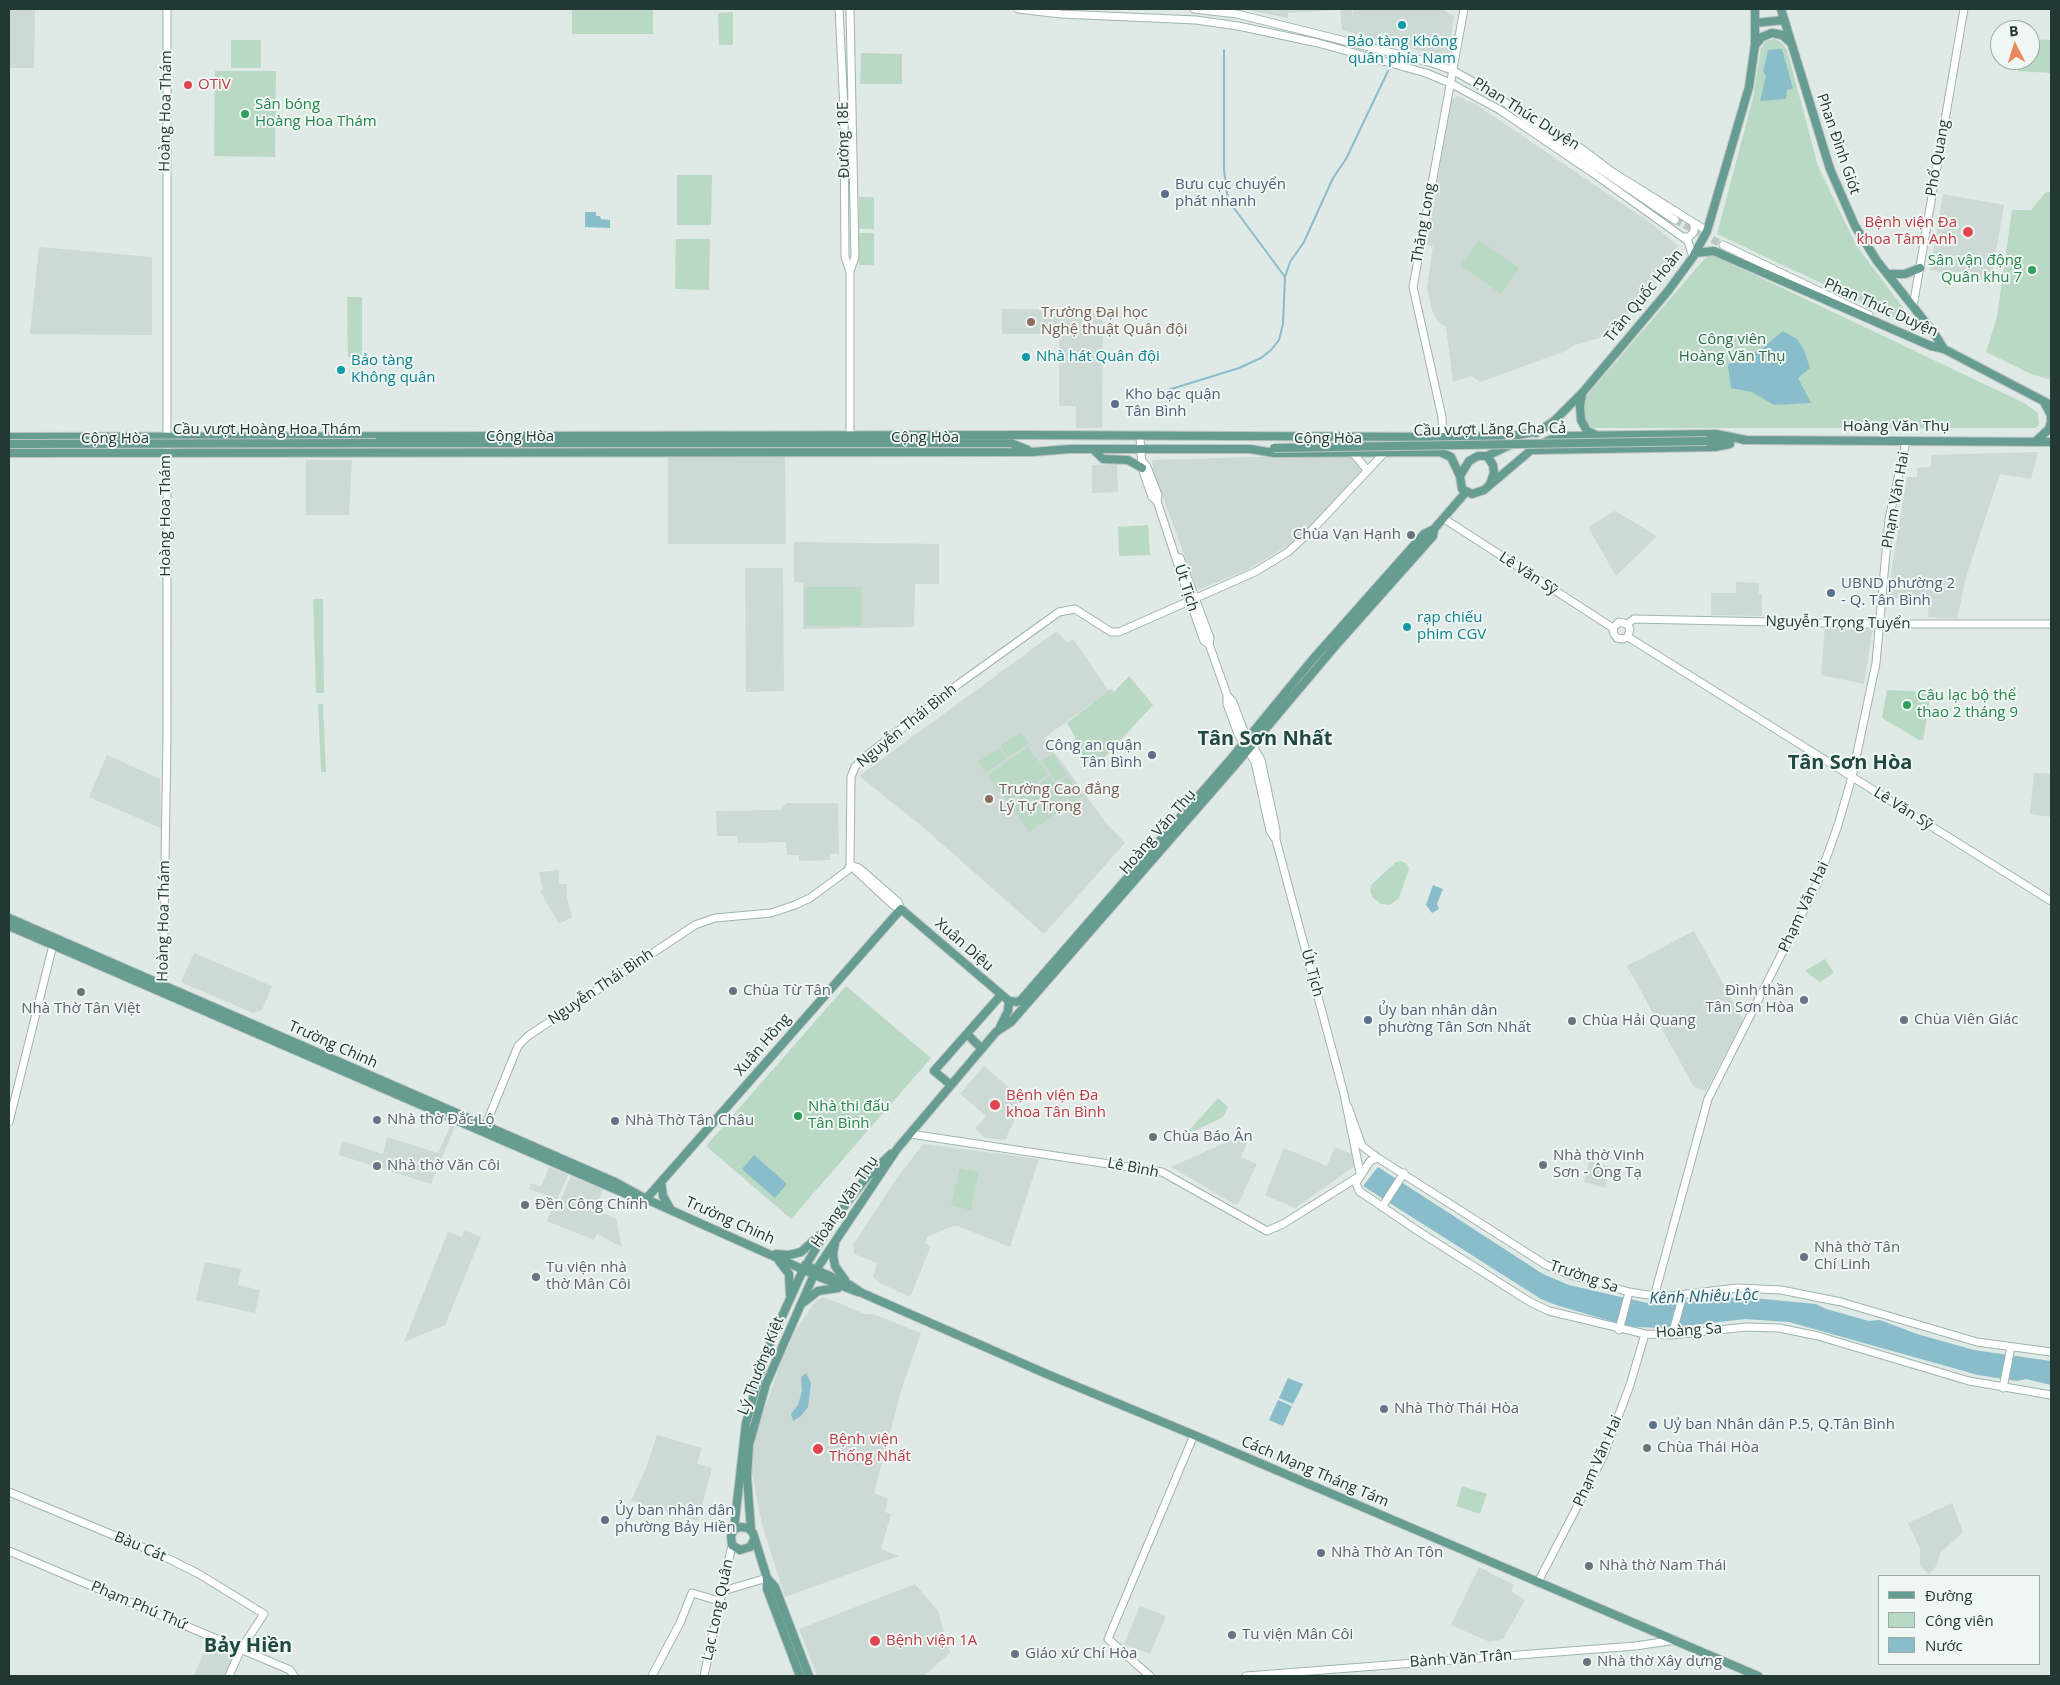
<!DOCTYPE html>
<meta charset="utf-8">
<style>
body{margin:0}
#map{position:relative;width:2060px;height:1685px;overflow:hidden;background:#dfe9e5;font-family:"Open Sans",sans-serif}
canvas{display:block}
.frame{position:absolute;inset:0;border:10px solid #213833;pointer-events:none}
.legend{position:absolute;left:1878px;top:1575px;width:162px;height:90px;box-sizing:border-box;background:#eff6f3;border:1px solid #9daaa6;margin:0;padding:6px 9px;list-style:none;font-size:15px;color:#213833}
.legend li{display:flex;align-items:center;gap:10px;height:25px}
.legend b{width:25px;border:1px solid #9daaa6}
.north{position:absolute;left:1990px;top:20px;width:50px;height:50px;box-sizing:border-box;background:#eff6f3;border:1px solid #9daaa6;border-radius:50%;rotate:355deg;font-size:14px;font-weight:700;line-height:20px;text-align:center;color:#213833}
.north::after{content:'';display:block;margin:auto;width:18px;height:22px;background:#e8895e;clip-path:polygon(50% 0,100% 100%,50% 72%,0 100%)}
</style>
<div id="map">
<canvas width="2060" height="1685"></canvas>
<div class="frame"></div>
<ul class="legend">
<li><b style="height:6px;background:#669c92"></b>Đường</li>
<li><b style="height:14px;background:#b9d9c4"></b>Công viên</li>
<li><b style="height:14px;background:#8abdcb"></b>Nước</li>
</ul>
<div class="north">B</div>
</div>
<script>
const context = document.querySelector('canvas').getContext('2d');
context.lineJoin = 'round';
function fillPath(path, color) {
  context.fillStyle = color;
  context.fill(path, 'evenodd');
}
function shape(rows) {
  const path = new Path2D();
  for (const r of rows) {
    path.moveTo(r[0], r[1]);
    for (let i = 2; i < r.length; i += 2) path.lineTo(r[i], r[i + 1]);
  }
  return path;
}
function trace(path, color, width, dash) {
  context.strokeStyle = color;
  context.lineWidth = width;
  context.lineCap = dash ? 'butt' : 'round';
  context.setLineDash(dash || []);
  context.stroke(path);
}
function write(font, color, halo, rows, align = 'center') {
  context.font = font + ' "Open Sans",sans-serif';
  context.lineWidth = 4;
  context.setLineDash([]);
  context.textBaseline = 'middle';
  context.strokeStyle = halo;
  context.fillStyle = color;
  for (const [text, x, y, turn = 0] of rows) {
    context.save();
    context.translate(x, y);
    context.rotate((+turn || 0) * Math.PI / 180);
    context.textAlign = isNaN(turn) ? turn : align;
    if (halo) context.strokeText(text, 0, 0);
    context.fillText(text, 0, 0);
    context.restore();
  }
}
const built = shape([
 [9,9,35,9,34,68,9,68],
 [1244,9,1352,9,1352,16,1353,9,1442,9,1454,16,1449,53,1443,57,1342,30,1340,10,1288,13,1288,18],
 [1457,96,1477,105,1655,226,1678,246,1664,273,1610,335,1575,345,1563,352,1480,382,1471,376,1453,382,1446,327,1438,322,1432,310,1427,288,1433,246,1427,245,1451,101],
 [1943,194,2004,205,1991,281,1930,270],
 [39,247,152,257,152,335,30,334],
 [1002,309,1103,310,1102,428,1076,428,1076,406,1059,406,1059,334,1002,334],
 [2038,452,2031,479,2000,474,1966,577,1957,619,1928,617,1929,600,1887,598,1907,477,1917,477,1917,468,1931,467,1931,455],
 [785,456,786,544,668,544,668,457],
 [1290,456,1356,457,1363,471,1325,514,1292,543,1247,570,1197,590,1154,473,1152,460],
 [306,460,352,460,349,515,306,515],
 [1117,464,1118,492,1092,493,1092,465],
 [1615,511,1657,536,1616,576,1588,527],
 [794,542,939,544,939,584,915,584,914,627,803,629,803,583,794,582],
 [745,568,783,568,784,691,746,692],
 [1736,582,1759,583,1759,594,1762,594,1762,616,1711,615,1711,593,1736,593],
 [1825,627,1873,628,1864,684,1821,675],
 [1057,631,1067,643,1073,639,1109,691,1044,738,1106,823,1125,843,1044,934,924,828,859,776],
 [107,755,160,779,161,828,89,797],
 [2034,773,2051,774,2051,817,2030,814],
 [787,803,838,803,839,854,830,854,830,860,799,861,799,855,787,855,786,842,738,843,737,836,717,836,716,811,780,810],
 [559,870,559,884,567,884,567,898,572,917,559,924,540,891,543,890,539,872],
 [1694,931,1743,1020,1706,1091,1694,1087,1627,966],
 [194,953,272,986,262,1010,253,1013,181,982],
 [984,1066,1021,1098,1014,1109,1015,1119,1005,1140,985,1138,975,1129,986,1116,960,1094],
 [451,1125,455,1127,431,1184,339,1155,342,1141,383,1154,387,1137,438,1153],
 [1242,1135,1249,1138,1241,1157,1257,1164,1238,1204,1234,1204,1171,1167],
 [923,1144,1039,1159,1010,1247,958,1226,950,1227,927,1237,925,1243,931,1246,910,1297,880,1283,873,1277,877,1263,854,1254,853,1245,894,1182],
 [1335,1147,1352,1154,1355,1166,1295,1208,1265,1195,1284,1148,1327,1166],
 [1589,1161,1611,1167,1605,1188,1584,1182],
 [549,1167,568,1175,557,1200,529,1189,531,1183,541,1187],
 [571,1176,603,1190,595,1209,616,1219,622,1247,597,1234,594,1240,547,1221,552,1208,560,1201],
 [465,1230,481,1237,445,1325,404,1342,448,1232,462,1237],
 [205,1262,241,1269,238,1285,260,1290,255,1313,196,1300],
 [823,1297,865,1314,873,1314,921,1333,901,1391,874,1493,888,1499,885,1512,891,1514,881,1549,899,1556,785,1597,762,1524,752,1474,752,1445,780,1365,796,1330,815,1302],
 [657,1435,702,1448,697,1463,712,1468,698,1521,631,1501,646,1468],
 [1952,1503,1963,1532,1940,1553,1937,1565,1929,1574,1920,1566,1920,1548,1908,1523],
 [1479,1567,1514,1585,1511,1591,1525,1600,1503,1639,1490,1642,1451,1625],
 [915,1584,938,1611,950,1653,924,1676,817,1676,799,1629],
 [1140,1606,1166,1616,1150,1654,1124,1644],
 [209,1640,236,1651,227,1676,194,1676]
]);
const green = shape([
 [572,9,653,9,653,34,572,34],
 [733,12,733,45,719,45,718,13],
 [1775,39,1782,43,1787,50,1818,166,1856,245,1919,329,1717,234,1753,98,1761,48,1766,41],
 [2030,39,2051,40,2051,73,2018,71,2018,60,2030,60],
 [231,40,261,40,261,68,231,68],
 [861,53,902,54,902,84,860,84],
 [215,71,276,71,275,157,214,156],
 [677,175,712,175,711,225,677,225],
 [2051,191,2051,380,2029,373,1986,352,1997,317,2012,210,2031,210,2045,193],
 [859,197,874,197,874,229,859,229],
 [859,233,874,233,874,265,859,265],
 [676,239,710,239,709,290,675,289],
 [1479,240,1519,268,1501,294,1461,265],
 [1713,255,2024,403,2038,413,2039,425,2035,428,1594,428,1589,427,1584,423,1582,405,1584,399,1706,257],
 [347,297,362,297,362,357,348,357],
 [1148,525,1150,555,1119,556,1118,527],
 [805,587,861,587,861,626,805,626],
 [313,599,323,599,324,693,316,693],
 [1129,676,1153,705,1093,770,1072,742,1076,738,1067,723,1111,689,1114,692],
 [1887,690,1931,692,1923,740,1919,740,1882,718],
 [318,704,323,704,326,772,321,772],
 [1021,732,1029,743,1008,757,1000,746],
 [1028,747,1048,774,1007,802,988,775],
 [999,748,1007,758,986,773,978,762],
 [1053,754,1067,775,1056,782,1042,761],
 [1050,776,1069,804,1029,832,1010,804],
 [1068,776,1083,796,1072,804,1058,783],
 [1401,861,1407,864,1409,869,1399,898,1390,905,1381,904,1373,898,1370,891,1371,885,1396,862],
 [1825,959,1834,973,1820,982,1805,971],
 [846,986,931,1058,791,1219,706,1146],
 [1218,1098,1228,1107,1223,1117,1188,1134,1187,1133],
 [960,1168,979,1172,971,1210,951,1205],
 [1462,1486,1487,1494,1480,1514,1456,1506]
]);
const water = shape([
 [1782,49,1793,89,1787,90,1786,99,1760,101,1766,76,1763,72,1768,50],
 [585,212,596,212,596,216,600,216,601,219,610,220,610,228,585,227],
 [1783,331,1797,339,1804,350,1810,368,1798,378,1811,403,1774,405,1752,392,1731,388,1728,366,1734,356,1742,356,1759,351],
 [1433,885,1443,889,1437,904,1439,909,1432,913,1426,905],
 [754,1155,787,1184,775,1198,742,1169],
 [1378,1167,1543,1274,1569,1285,1656,1305,1742,1297,1816,1304,1826,1309,1869,1321,1880,1320,1917,1334,1974,1350,2051,1361,2051,1385,2026,1379,2017,1381,1978,1375,1789,1322,1745,1319,1668,1328,1631,1327,1556,1305,1541,1299,1363,1186],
 [806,1373,811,1383,808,1407,801,1416,793,1421,791,1414,798,1405,802,1391,801,1377],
 [1288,1378,1303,1384,1293,1404,1279,1398],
 [1278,1400,1292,1406,1283,1426,1269,1420]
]);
const stream = shape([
 [1224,50,1224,170,1228,200,1285,277],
 [1168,390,1239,368,1261,358,1271,350,1279,340,1283,324,1285,277,1290,262,1304,242,1333,178,1346,159,1388,71]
]);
const secondaryTunnel = shape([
 [1675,220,1723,245]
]);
const secondary = shape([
 [839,9,844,109,845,257,850,271],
 [1018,9,1061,14,1196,20,1238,26,1318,43,1426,73,1450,83,1500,110,1593,173,1688,241,1693,257],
 [1194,9,1237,14,1429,62,1452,70,1495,94,1522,116,1675,220],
 [1514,107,1522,110,1582,149,1611,171,1707,231],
 [1683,237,1689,237,1694,232,1694,223],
 [1723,245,1869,315],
 [1913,307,1964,9],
 [850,435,850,271,855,257,850,9],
 [1140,437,1142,468,1152,497,1157,501],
 [1443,437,1442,417,1413,287,1464,9],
 [1353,453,1367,470],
 [1143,462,1147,467,1158,495,1157,501,1192,607,1204,641,1209,644],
 [1443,518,1613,628],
 [1177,557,1180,558,1210,638,1209,644,1227,695,1227,704,1238,734,1255,762,1270,831,1276,840,1344,1094,1360,1173],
 [1627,624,1634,619,1868,624,2051,624],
 [1613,628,1619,622,1627,624,1630,629,1628,637],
 [1613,628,1614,634,1617,638,1623,639,1628,637],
 [1628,637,2051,901],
 [1227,695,1233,702,1243,729,1261,760,1276,830,1276,840],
 [850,865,859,868,898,902,901,909],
 [851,866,893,905,901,909],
 [163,990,167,735,167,9],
 [1348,1107,1362,1146,1378,1158],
 [9,1122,54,941],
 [484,1129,518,1046,528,1036,695,925,715,918,771,913,795,905,810,898,848,870,850,865,851,777,855,767,861,760,960,683,1059,612,1075,609,1111,632,1119,632,1255,572,1288,552,1313,529,1385,452],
 [910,1134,1162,1172,1267,1231,1283,1224,1358,1177],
 [1382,1207,1404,1173],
 [1654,1297,1708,1099,1817,884,1838,825,1852,777,1876,663,1889,519,1906,441],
 [1619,1330,1629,1292],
 [1672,1335,1683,1295],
 [2051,1352,1977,1342,1841,1302,1781,1290,1737,1288,1662,1297,1629,1292,1574,1276,1546,1265,1378,1158,1370,1161,1356,1183,1359,1191,1418,1231,1530,1302,1549,1311,1645,1334,1672,1335,1746,1327,1779,1328,1818,1336,1969,1381,2051,1395],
 [2003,1388,2011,1347],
 [9,1492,159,1554,199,1574,264,1614,241,1649,229,1676],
 [9,1551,290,1670,294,1676],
 [1538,1582,1603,1457,1630,1385,1645,1334],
 [723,1591,767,1578],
 [652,1676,680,1623,692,1593,719,1601],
 [704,1676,732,1545],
 [1150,1676,1108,1639,1194,1435],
 [1246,1676,1635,1646,1676,1640]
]);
const primary = shape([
 [1781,9,1830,169,1855,226,1877,261,1934,333,1944,349,2051,405],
 [1755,23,1784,20],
 [1755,45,1762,37,1772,33,1782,35,1790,42],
 [1695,253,1714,251,1931,346,1944,349],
 [1887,274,1905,274,1920,268],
 [1582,394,1580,406,1581,420,1587,431,1594,434],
 [1536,433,1554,421,1583,392,1668,291,1693,257,1707,231,1749,87,1755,45,1755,9],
 [9,437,1027,435,1443,437,1513,436,1539,431],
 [1743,440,2051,442],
 [1707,441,1729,440],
 [2035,442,2049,429,2051,422,2051,415,2044,402],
 [376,443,1011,443,1028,450],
 [1512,444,1487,456,1478,456,1469,461,1460,476,1462,489,1472,494,1484,490,1530,451,1549,440,1563,436,1716,434,1746,440],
 [1093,449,1103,459,1128,460,1142,468],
 [1534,450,1715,447,1730,444],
 [9,453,1032,452,1070,449,1250,449,1274,453,1440,452,1451,457,1460,476],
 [1487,456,1493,465,1494,473,1490,484],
 [9,918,615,1182,646,1199,822,1278,858,1292],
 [9,926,633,1197,644,1199],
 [1009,1001,1017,1002,1021,1000,1230,760,1313,659,1424,534,1434,529],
 [1000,1027,1008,1011,1009,1001],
 [967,1034,982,1049],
 [951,1085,934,1071,1001,995],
 [661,1182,663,1196,671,1210],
 [646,1199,901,909,1009,1001],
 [835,1243,833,1254,835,1266,845,1280],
 [776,1254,789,1255,801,1252,820,1235],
 [779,1261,789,1274,790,1295],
 [805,1265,850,1285,862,1293,1049,1375,1194,1435,1758,1676],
 [804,1302,818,1291,838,1288],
 [734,1529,746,1423,766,1352,803,1270,830,1225,865,1179,891,1154],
 [751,1530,747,1477,749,1445,766,1384,816,1270,897,1149,996,1032,1011,1022,1235,765,1337,644,1433,536,1434,529,1466,492],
 [754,1540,750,1547,740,1550,732,1545,731,1536,734,1529,741,1527,748,1528,753,1533,767,1578,767,1589,800,1676],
 [767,1578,775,1587,809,1676]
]);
const primaryBridge = shape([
 [9,444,376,443],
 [1274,448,1707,441]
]);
const markers = [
 [1402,25,5,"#0f9aa8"],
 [188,85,5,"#e0444e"],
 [245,114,5,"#2e9e5b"],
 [1165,194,5,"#5c6f8a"],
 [1968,232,6,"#e0444e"],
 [2032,270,5,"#2e9e5b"],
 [1031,322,5,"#8d6e63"],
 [1026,357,5,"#0f9aa8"],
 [341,370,5,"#0f9aa8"],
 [1115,404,5,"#5c6f8a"],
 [1411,535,5,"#6b7280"],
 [1831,593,5,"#5c6f8a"],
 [1407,627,5,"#0f9aa8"],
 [1907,705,5,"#2e9e5b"],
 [1152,755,5,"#5c6f8a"],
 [989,799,5,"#8d6e63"],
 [733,991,5,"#6b7280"],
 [81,992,5,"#6b7280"],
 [1804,1000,5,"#6b7280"],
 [1368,1020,5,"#5c6f8a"],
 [1904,1020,5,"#6b7280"],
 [1572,1021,5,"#6b7280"],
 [995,1105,6,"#e0444e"],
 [798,1116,5,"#2e9e5b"],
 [377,1120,5,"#6b7280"],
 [615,1121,5,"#6b7280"],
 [1153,1137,5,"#6b7280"],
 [1543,1165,5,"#6b7280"],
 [377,1166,5,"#6b7280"],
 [525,1205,5,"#6b7280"],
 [1804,1257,5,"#6b7280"],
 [536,1277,5,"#6b7280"],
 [1384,1409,5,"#6b7280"],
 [1653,1425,5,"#5c6f8a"],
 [1647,1448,5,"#6b7280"],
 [818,1449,6,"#e0444e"],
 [605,1520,5,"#5c6f8a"],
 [1321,1553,5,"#6b7280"],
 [1589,1566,5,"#6b7280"],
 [1232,1635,5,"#6b7280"],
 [875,1641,6,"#e0444e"],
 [1015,1654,5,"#6b7280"],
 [1587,1662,5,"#6b7280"]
];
const cultureNames = [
 ["Bảo tàng Không",1402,42,"center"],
 ["quân phía Nam",1402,59,"center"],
 ["Nhà hát Quân đội",1036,357],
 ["Bảo tàng",351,361],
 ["Không quân",351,378],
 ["rạp chiếu",1417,618],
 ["phim CGV",1417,635]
];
const healthNames = [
 ["OTiV",198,85],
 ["Bệnh viện Đa",1957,223,"right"],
 ["khoa Tâm Anh",1957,240,"right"],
 ["Bệnh viện Đa",1006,1096],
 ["khoa Tân Bình",1006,1113],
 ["Bệnh viện",829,1440],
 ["Thống Nhất",829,1457],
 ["Bệnh viện 1A",886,1641]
];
const leisureNames = [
 ["Sân bóng",255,105],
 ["Hoàng Hoa Thám",255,122],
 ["Sân vận động",2022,261,"right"],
 ["Quân khu 7",2022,278,"right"],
 ["Câu lạc bộ thể",1917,696],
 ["thao 2 tháng 9",1917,713],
 ["Nhà thi đấu",808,1107],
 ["Tân Bình",808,1124]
];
const streetNames = [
 ["Hoàng Hoa Thám",166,111,-89],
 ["Phan Thúc Duyện",1526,114,32],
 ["Đường 18E",844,140,-91],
 ["Phan Đình Giót",1838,144,71],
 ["Phổ Quang",1938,158,-80],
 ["Thăng Long",1424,223,-80],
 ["Trần Quốc Hoàn",1644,296,-51],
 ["Phan Thúc Duyện",1881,308,24],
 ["Hoàng Văn Thụ",1896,427],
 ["Cầu vượt Hoàng Hoa Thám",267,430],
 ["Cầu vượt Lăng Cha Cả",1490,430,-1],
 ["Cộng Hòa",520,437],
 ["Cộng Hòa",925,438],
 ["Cộng Hòa",115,439],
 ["Cộng Hòa",1328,439],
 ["Phạm Văn Hai",1896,500,-80],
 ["Hoàng Hoa Thám",166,516,-90],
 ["Lê Văn Sỹ",1528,574,33],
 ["Út Tịch",1186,588,72],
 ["Nguyễn Trọng Tuyển",1838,623,1],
 ["Nguyễn Thái Bình",907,726,-39],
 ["Lê Văn Sỹ",1903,809,32],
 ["Hoàng Văn Thụ",1158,832,-49],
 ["Phạm Văn Hai",1804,907,-65],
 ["Hoàng Hoa Thám",164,921,-89],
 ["Xuân Diệu",964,945,41],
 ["Út Tịch",1312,973,75],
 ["Nguyễn Thái Bình",601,987,-34],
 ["Trường Chinh",333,1045,24],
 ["Xuân Hồng",763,1045,-49],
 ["Lê Bình",1133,1168,11],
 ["Hoàng Văn Thụ",845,1202,-56],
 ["Trường Chinh",730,1221,24],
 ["Trường Sa",1584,1277,19],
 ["Hoàng Sa",1689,1331,-4],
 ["Lý Thường Kiệt",761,1366,-69],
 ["Phạm Văn Hai",1598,1461,-66],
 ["Cách Mạng Tháng Tám",1315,1472,23],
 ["Bàu Cát",140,1547,23],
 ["Phạm Phú Thứ",139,1606,23],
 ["Lạc Long Quân",718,1610,-78],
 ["Bành Văn Trân",1461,1659,-4]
];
const serviceNames = [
 ["Bưu cục chuyển",1175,185],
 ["phát nhanh",1175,202],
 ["Kho bạc quận",1125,395],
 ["Tân Bình",1125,412],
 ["UBND phường 2",1841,584],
 ["- Q. Tân Bình",1841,601],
 ["Công an quận",1142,746,"right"],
 ["Tân Bình",1142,763,"right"],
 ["Ủy ban nhân dân",1378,1011],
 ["phường Tân Sơn Nhất",1378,1028],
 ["Uỷ ban Nhân dân P.5, Q.Tân Bình",1663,1425],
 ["Ủy ban nhân dân",615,1511],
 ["phường Bảy Hiền",615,1528]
];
const educationNames = [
 ["Trường Đại học",1041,313],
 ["Nghệ thuật Quân đội",1041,330],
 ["Trường Cao đẳng",999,790],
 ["Lý Tự Trọng",999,807]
];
const parkNames = [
 ["Công viên",1732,340],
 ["Hoàng Văn Thụ",1732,357]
];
const worshipNames = [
 ["Chùa Vạn Hạnh",1401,535,"right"],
 ["Chùa Từ Tân",743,991],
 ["Đình thần",1794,991,"right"],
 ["Tân Sơn Hòa",1794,1008,"right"],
 ["Nhà Thờ Tân Việt",81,1009,"center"],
 ["Chùa Viên Giác",1914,1020],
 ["Chùa Hải Quang",1582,1021],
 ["Nhà thờ Đắc Lộ",387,1120],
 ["Nhà Thờ Tân Châu",625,1121],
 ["Chùa Báo Ân",1163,1137],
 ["Nhà thờ Vinh",1553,1156],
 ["Sơn - Ông Tạ",1553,1173],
 ["Nhà thờ Văn Côi",387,1166],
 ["Đền Công Chính",535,1205],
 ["Nhà thờ Tân",1814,1248],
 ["Chí Linh",1814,1265],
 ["Tu viện nhà",546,1268],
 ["thờ Mân Côi",546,1285],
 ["Nhà Thờ Thái Hòa",1394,1409],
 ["Chùa Thái Hòa",1657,1448],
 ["Nhà Thờ An Tôn",1331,1553],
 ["Nhà thờ Nam Thái",1599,1566],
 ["Tu viện Mân Côi",1242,1635],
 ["Giáo xứ Chí Hòa",1025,1654],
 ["Nhà thờ Xây dựng",1597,1662]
];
const waterNames = [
 ["Kênh Nhiêu Lộc",1704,1297,-2]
];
const districtNames = [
 ["Tân Sơn Nhất",1265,739],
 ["Tân Sơn Hòa",1850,763],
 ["Bảy Hiền",248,1646]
];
fillPath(built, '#cdd9d4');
fillPath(green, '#b9d9c4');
fillPath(water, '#8abdcb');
trace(stream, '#8abdcb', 2);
trace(secondaryTunnel, '#b9c6c1', 7, [7, 3.5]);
trace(secondary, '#9fb4ae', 9);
trace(primary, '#bcc3c2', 10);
trace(secondary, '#fff', 7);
trace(primary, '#669c92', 8);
trace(primaryBridge, '#bcc3c2', 10, []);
trace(primaryBridge, '#669c92', 8);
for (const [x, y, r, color] of markers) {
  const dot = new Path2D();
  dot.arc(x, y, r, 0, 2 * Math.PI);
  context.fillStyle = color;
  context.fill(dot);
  trace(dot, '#eff6f3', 2);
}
write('15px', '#0d838f', '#eff6f3', cultureNames, 'left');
write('15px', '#be3a42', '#eff6f3', healthNames, 'left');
write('15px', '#27864d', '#eff6f3', leisureNames, 'left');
write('15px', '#213833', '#eff6f3', streetNames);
write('15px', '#4e5e75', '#eff6f3', serviceNames, 'left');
write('15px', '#785e54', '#eff6f3', educationNames, 'left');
write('15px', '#2e6c4a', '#eff6f3', parkNames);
write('15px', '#5b616d', '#eff6f3', worshipNames, 'left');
write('italic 16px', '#205d70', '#eff6f3', waterNames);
write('bold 20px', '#1f4941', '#eff6f3', districtNames);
</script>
